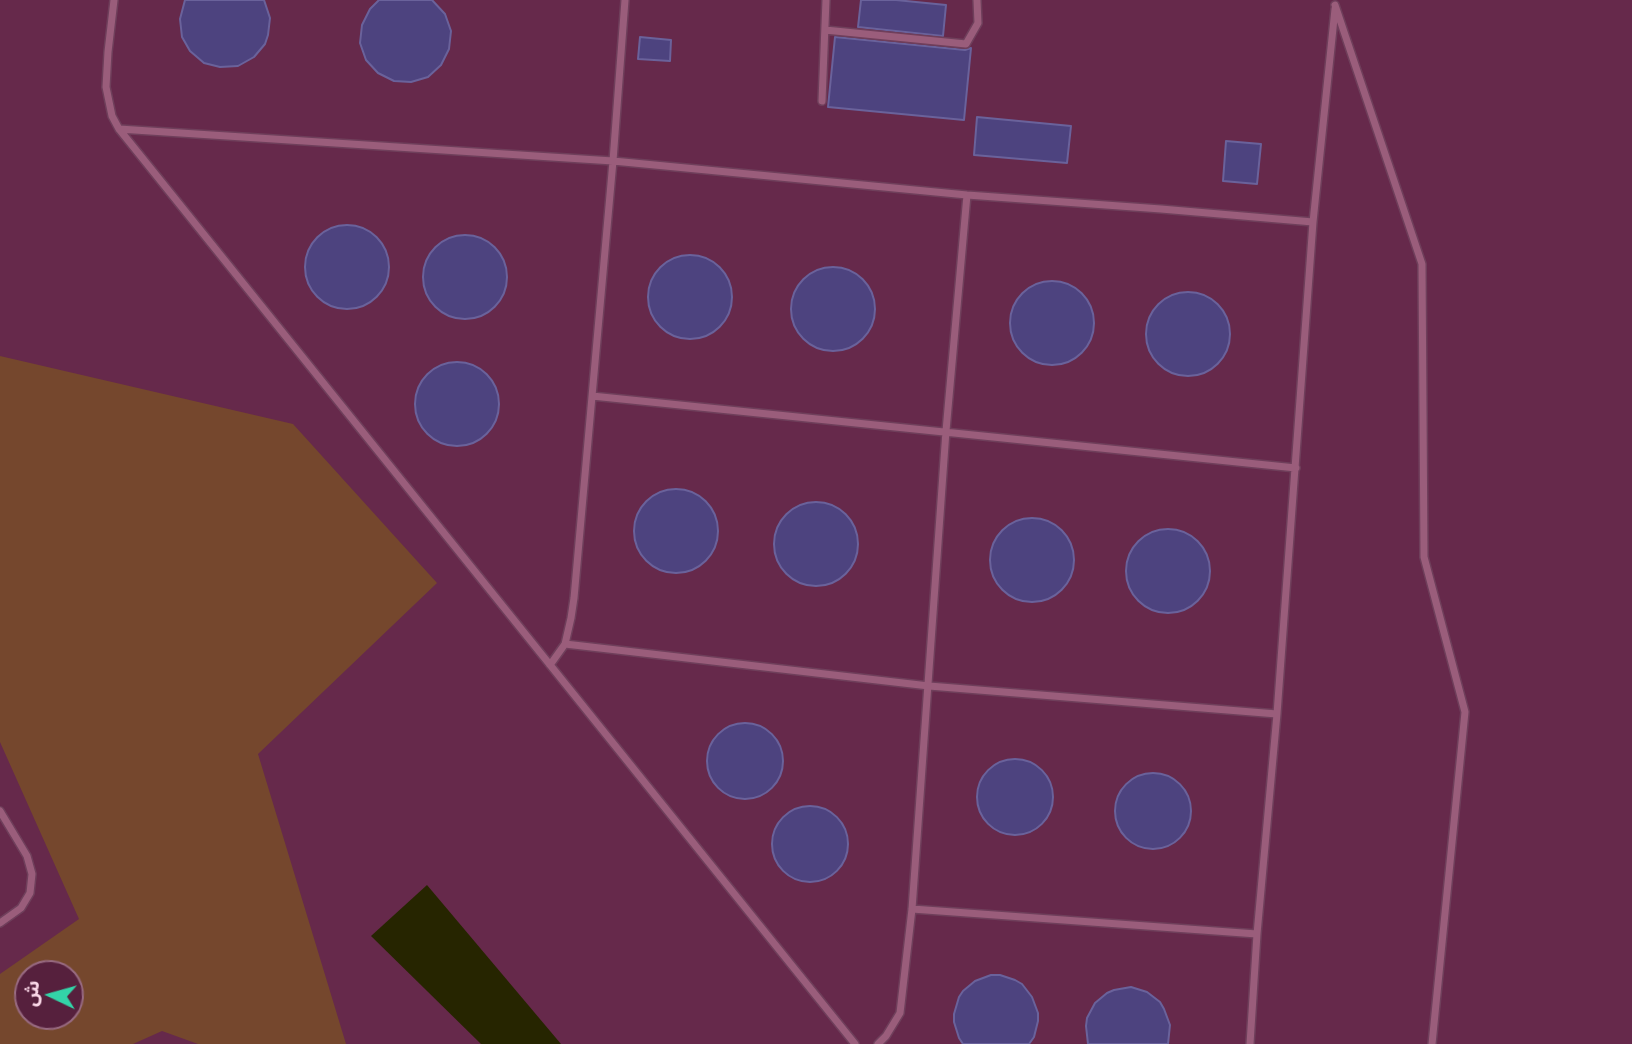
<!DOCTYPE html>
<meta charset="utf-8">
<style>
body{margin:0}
#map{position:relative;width:1632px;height:1044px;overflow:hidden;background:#56203d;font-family:"Playfair Display","Noto Sans Arabic",serif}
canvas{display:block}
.north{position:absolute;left:14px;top:960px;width:70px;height:70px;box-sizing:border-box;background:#56203d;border:2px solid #986a81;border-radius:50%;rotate:275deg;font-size:19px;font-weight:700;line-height:28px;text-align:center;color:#fbd8e8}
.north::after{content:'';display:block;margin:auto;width:24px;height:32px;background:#33d4a8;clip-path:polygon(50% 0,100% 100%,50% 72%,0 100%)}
</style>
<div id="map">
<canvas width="1632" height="1044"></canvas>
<div class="north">ش</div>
</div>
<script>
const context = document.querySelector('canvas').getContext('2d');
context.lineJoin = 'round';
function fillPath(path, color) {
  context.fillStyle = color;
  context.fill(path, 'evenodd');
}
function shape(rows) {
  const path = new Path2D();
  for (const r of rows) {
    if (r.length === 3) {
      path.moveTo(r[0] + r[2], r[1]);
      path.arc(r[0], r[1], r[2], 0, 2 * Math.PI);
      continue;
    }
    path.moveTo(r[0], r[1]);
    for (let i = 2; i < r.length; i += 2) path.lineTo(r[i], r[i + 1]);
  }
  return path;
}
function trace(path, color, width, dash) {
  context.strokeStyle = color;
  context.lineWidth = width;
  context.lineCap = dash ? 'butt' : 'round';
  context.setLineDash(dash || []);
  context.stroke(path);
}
const built = shape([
 [0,0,1632,0,1632,1044,0,1044],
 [28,974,70,974,70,1016,28,1016]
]);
const green = shape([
 [0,356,293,424,437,583,258,754,346,1044,198,1044,162,1031,133,1044,0,1044,0,974,79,919,0,742],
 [28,974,70,974,70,1016,28,1016]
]);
const water = shape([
 [427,885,561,1044,481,1044,371,936]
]);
const building = shape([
 [185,0,264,0,270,18,268,35,265,44,254,57,238,66,220,67,204,63,190,51,182,37,180,19,185,0],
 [379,0,432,0,445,14,451,31,449,49,441,65,428,77,411,82,394,81,378,73,366,60,360,43,362,25,370,9,379,0],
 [861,0,896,0,946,5,943,36,858,27,861,0],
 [640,37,671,40,670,61,638,59,640,37],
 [835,37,965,50,971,48,964,120,828,107,835,37],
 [977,117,1071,126,1067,163,974,155,977,117],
 [1226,141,1261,144,1257,184,1223,181,1226,141],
 [347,267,42],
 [465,277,42],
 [690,297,42],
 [833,309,42],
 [1052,323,42],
 [1188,334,42],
 [457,404,42],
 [676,531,42],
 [816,544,42],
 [1032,560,42],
 [1168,571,42],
 [745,761,38],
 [1015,797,38],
 [1153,811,38],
 [810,844,38],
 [991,975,1000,975,1015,980,1022,984,1032,997,1038,1013,1038,1021,1034,1037,1029,1044,963,1044,959,1038,954,1022,954,1014,959,997,963,991,975,981,991,975],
 [1131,987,1147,992,1160,1002,1164,1009,1170,1025,1168,1044,1088,1044,1086,1026,1087,1018,1095,1003,1107,993,1114,990,1131,987]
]);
const service = shape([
 [114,0,108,52,106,87,112,116,119,129,855,1044],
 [1335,5,1422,264,1424,557,1465,712,1432,1044],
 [825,30,966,44,978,23,977,0],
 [822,101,826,0],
 [119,129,613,161,967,195,1161,209,1313,222],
 [592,396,1296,468],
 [565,644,929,686,1277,714],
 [550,665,565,644,571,618,574,598,613,161,625,0],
 [0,811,27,856,32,874,30,893,21,908,0,923],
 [912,909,1257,934],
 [878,1044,886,1036,900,1013,912,909,946,431,967,195],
 [1250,1044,1257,934,1277,714,1313,222,1335,9]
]);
fillPath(built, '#66294b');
fillPath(green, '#75472d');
fillPath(water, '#262500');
fillPath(building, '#4d437f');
trace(building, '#6a629b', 2);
trace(service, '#6f3f5b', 10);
trace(service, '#9a5d7b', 7);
</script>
